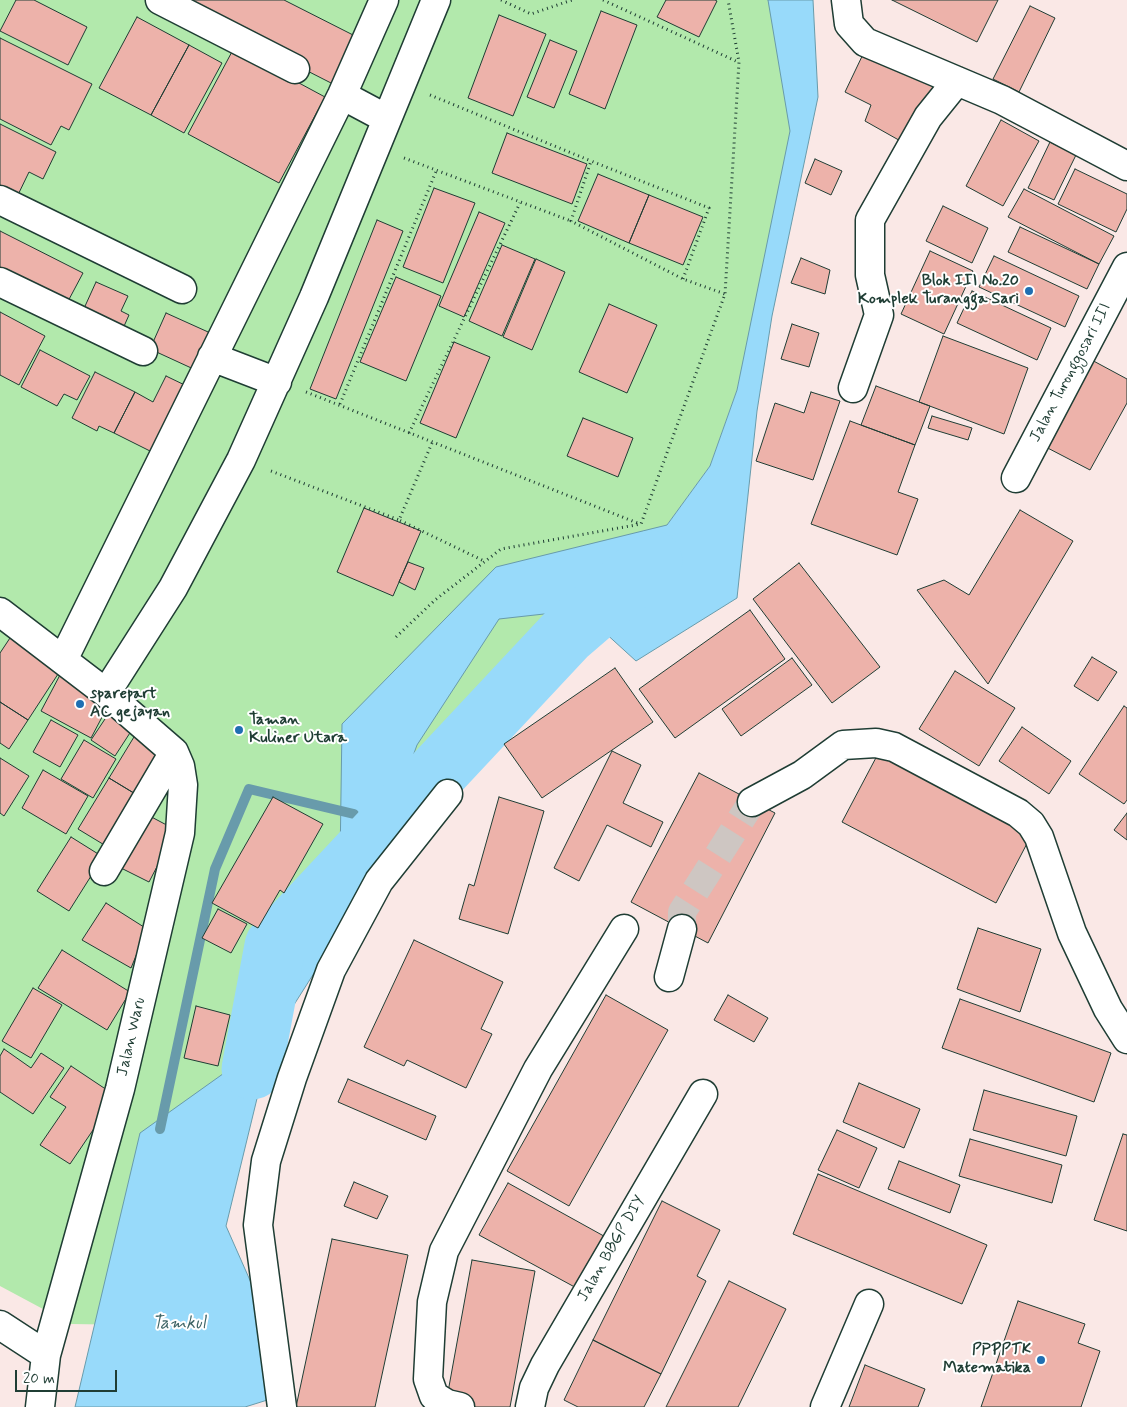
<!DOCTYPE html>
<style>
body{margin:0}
#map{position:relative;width:1127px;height:1407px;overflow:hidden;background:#fae8e6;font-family:Mynerve,sans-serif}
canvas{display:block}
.scale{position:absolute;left:15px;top:1370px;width:102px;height:22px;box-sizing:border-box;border:2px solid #1f3d34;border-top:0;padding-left:6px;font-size:15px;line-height:18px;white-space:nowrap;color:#1f3d34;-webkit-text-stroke:4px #fff;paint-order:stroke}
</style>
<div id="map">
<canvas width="1127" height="1407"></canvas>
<div class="scale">20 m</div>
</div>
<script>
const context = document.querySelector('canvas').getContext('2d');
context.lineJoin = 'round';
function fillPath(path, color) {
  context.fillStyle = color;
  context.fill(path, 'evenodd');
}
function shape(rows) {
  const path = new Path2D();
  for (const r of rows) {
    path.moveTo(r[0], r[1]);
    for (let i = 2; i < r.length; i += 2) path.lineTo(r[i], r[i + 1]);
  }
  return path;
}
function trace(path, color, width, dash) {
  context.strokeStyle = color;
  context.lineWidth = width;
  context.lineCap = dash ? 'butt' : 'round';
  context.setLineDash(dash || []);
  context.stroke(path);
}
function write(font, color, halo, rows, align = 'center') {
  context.font = font + ' Mynerve,sans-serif';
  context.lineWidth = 4;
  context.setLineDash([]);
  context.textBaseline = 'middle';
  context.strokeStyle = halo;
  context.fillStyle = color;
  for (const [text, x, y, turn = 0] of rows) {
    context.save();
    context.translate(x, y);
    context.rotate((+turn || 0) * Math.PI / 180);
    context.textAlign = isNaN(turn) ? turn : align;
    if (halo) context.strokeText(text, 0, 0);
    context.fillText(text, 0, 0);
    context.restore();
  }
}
const green = shape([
 [0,0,791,0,794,130,737,390,710,466,667,525,275,946,201,1326,71,1324,0,1286]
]);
const water = shape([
 [768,0,813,0,818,97,772,316,757,411,737,598,636,661,580,610,499,619,417,745,361,899,271,1041,226,1226,264,1312,277,1397,245,1407,75,1407,140,1133,227,1071,273,974,340,863,342,724,496,567,667,525,710,466,737,390,790,131,768,0]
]);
const stream = shape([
 [160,1129,215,869,249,789,354,814]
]);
const river = shape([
 [252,1069,275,946,566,635,652,561]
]);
const building = shape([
 [16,0,34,0,87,27,68,65,0,31,16,0],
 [168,0,284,0,357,37,333,84,168,0],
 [666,0,715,0,717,1,699,37,657,17,666,0],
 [892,0,998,0,977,42,892,0],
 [1030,6,1055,18,1019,92,993,79,1030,6],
 [601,11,637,25,605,109,569,94,601,11],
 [499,15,546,34,513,116,468,98,499,15],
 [137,17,189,45,151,115,99,88,137,17],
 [0,38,92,84,69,130,61,126,51,145,0,119,0,38],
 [550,40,577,51,554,108,527,97,550,40],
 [189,45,222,63,184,133,151,115,189,45],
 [234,48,325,97,279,183,188,134,234,48],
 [866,48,938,84,904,143,865,121,871,105,845,92,866,48],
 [1001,120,1039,141,1003,206,966,186,1001,120],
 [0,124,56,152,43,179,29,172,15,201,0,193,0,124],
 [507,133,587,164,572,204,492,173,507,133],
 [1050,142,1076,155,1054,200,1028,188,1050,142],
 [815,159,842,171,831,195,805,183,815,159],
 [1075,169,1127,194,1127,209,1116,232,1058,204,1075,169],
 [598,174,649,195,629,243,578,221,598,174],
 [434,188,475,203,443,283,403,267,434,188],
 [1024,189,1114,236,1099,264,1008,217,1024,189],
 [649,195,703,217,683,265,629,243,649,195],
 [943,206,988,228,972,263,926,241,943,206],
 [479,212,505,223,464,317,439,306,479,212],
 [377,220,403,231,336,399,310,389,377,220],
 [1020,227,1099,264,1087,289,1008,252,1020,227],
 [0,231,83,273,66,305,0,272,0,231],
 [502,245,535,259,502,336,469,321,502,245],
 [930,251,973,271,944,334,901,314,930,251],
 [994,256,1079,296,1065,327,979,287,994,256],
 [801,258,830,270,825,294,791,283,801,258],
 [536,259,565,272,532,350,503,337,536,259],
 [396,277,441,296,406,381,360,362,396,277],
 [96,282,128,296,121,311,129,315,121,333,81,315,96,282],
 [972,291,1051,328,1037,360,957,323,972,291],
 [609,304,657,325,627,393,579,372,609,304],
 [0,312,45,336,19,385,0,375,0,312],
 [166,313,217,336,200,372,150,349,166,313],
 [792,324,819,333,809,367,781,359,792,324],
 [943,336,1028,368,1004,434,919,402,943,336],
 [454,342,490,357,456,438,420,423,454,342],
 [40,350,90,376,77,400,64,394,57,406,21,387,40,350],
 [1088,358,1127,379,1127,403,1090,470,1040,444,1088,358],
 [95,372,135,392,114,433,99,426,97,431,72,418,95,372],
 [166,376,193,389,160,456,114,433,135,392,153,402,166,376],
 [876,386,930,406,915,445,861,425,876,386],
 [811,392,840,401,813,480,756,461,775,403,804,413,811,392],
 [932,416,972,428,968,440,928,428,932,416],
 [583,418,633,438,618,477,567,456,583,418],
 [850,421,915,445,898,492,918,499,897,555,811,524,850,421],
 [364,508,421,531,393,596,337,572,364,508],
 [1020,510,1073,541,988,684,917,590,944,580,969,595,1020,510],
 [408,562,424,568,415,590,399,582,408,562],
 [799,563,880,667,832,703,753,599,799,563],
 [750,610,785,659,675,738,639,689,750,610],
 [10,638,60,671,28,720,0,702,0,653,10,638],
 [1092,657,1117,672,1098,701,1074,686,1092,657],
 [792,658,812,685,741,736,722,709,792,658],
 [615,668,653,722,542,798,504,744,615,668],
 [955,671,1015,708,979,766,919,729,955,671],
 [60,675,110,702,91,738,41,711,60,675],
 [0,702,28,720,9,749,0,743,0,702],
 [1124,706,1127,708,1127,800,1124,804,1079,774,1124,706],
 [113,707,137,722,115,756,91,740,113,707],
 [51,720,78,735,60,767,33,752,51,720],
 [1022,727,1071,761,1049,794,999,761,1022,727],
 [137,732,170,753,142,798,109,778,137,732],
 [84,740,116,759,93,798,61,779,84,740],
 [612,751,641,765,623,803,663,822,651,847,607,825,579,881,554,868,612,751],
 [879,752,1033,832,996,903,842,822,879,752],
 [0,758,29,776,4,816,0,813,0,758],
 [43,770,88,796,66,834,22,808,43,770],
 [699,773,775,813,708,943,631,902,699,773],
 [109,778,142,798,111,849,78,829,109,778],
 [273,797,323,824,284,893,280,890,258,928,212,903,273,797],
 [499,797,544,811,508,934,459,919,469,884,474,886,499,797],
 [144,813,176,830,149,882,117,866,144,813],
 [1127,813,1127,840,1114,830,1127,813],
 [71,837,103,857,69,911,37,891,71,837],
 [106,903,147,929,131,968,82,940,106,903],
 [218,909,247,924,231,953,202,938,218,909],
 [978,928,1041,949,1020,1012,957,989,978,928],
 [414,940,503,982,481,1029,492,1034,466,1088,407,1060,404,1066,364,1047,414,940],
 [62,950,130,992,107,1030,38,988,62,950],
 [33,988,62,1005,31,1058,2,1041,33,988],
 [606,995,668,1030,569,1206,507,1171,606,995],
 [728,995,768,1018,754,1042,714,1020,728,995],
 [960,999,1111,1053,1094,1102,942,1048,960,999],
 [196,1006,230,1015,218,1066,184,1058,196,1006],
 [4,1049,31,1068,41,1053,64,1068,33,1114,0,1092,0,1056,4,1049],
 [71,1066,116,1096,70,1164,40,1145,66,1107,50,1097,71,1066],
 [348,1079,436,1116,426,1140,338,1102,348,1079],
 [859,1083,920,1109,904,1148,843,1122,859,1083],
 [984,1090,1077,1116,1066,1156,973,1130,984,1090],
 [837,1130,877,1148,859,1188,818,1170,837,1130],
 [1123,1134,1127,1135,1127,1231,1094,1220,1123,1134],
 [970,1139,1062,1165,1052,1203,959,1176,970,1139],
 [899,1161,960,1185,950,1213,888,1189,899,1161],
 [818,1174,987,1245,962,1304,793,1234,818,1174],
 [354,1182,388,1196,377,1219,344,1206,354,1182],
 [508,1183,611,1240,582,1291,479,1235,508,1183],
 [662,1201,720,1230,697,1276,706,1281,661,1374,593,1340,662,1201],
 [332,1239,408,1255,375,1407,296,1407,332,1239],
 [472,1260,535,1271,510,1407,467,1407,446,1403,472,1260],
 [729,1281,786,1309,738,1407,666,1407,729,1281],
 [1018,1301,1085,1324,1078,1343,1100,1351,1081,1407,981,1407,1018,1301],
 [593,1340,661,1374,644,1407,578,1407,564,1400,593,1340],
 [865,1365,925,1389,918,1407,849,1407,865,1365]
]);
const streetTunnel = shape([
 [682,929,682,912,752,802]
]);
const path = shape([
 [501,0,531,14,572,0],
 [603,0,738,62],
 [430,95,591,161],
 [404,158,571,221],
 [683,279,709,208,591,161,571,221,683,279,725,294],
 [306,392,640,524],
 [340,404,437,169],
 [409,433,520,203],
 [432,443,399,520,484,561],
 [271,471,399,520],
 [396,637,435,600,501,549,641,524,725,294,739,62,728,0]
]);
const street = shape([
 [160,0,295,69],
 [846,0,849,24,865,42,1002,100,1127,166],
 [342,95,387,119],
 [0,200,182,289],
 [0,282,143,351],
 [212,357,277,382],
 [853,388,879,315,870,275,870,220,928,117,957,81],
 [1016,478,1127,267],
 [0,612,106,693,174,752,180,766,183,785,180,833,120,1089,46,1355,40,1407],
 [63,660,342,95,384,0],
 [106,693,173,588,241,460,314,297,436,0],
 [752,802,802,775,843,745,876,743,894,747,1018,813,1031,824,1039,837,1072,933,1108,1009,1127,1039],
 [104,871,174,752],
 [669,977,682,929],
 [0,1325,46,1355],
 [282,1407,258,1225,266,1161,292,1078,331,970,379,881,448,794],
 [460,1407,447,1404,434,1396,428,1379,432,1302,444,1251,538,1069,624,929],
 [530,1407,534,1388,545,1365,703,1094],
 [825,1407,869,1304]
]);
const markers = [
 [1029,291,5,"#1f6fb2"],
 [80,704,5,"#1f6fb2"],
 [239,730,5,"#1f6fb2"],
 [1041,1360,5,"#1f6fb2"]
];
const poiNames = [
 ["Blok III No.20",1019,282],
 ["Komplek Turangga Sari",1019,300],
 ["sparepart",90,695,"left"],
 ["AC gejayan",90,713,"left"],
 ["Taman",249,721,"left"],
 ["Kuliner Utara",249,739,"left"],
 ["PPPPTK",1031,1351],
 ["Matematika",1031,1369]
];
const streetNames = [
 ["Jalan Turonggosari III",1071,373,-62],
 ["Jalan Waru",132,1037,-77],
 ["Jalan BBGP DIY",612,1249,-60]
];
const waterNames = [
 ["Tamkul",179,1324]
];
fillPath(green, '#b2e9ac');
fillPath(water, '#98dafa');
trace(water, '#689bab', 1);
trace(stream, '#689bab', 10);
trace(river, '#98dafa', 61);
fillPath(building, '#edb2aa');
trace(building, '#1f3d34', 1);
trace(streetTunnel, '#cec6c2', 28, [28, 14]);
trace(street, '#1f3d34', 31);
trace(path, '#1f3d34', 3, [1, 4]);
trace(street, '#fff', 28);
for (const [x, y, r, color] of markers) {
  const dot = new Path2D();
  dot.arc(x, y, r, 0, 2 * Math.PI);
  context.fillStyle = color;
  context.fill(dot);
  trace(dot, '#fff', 2);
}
write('bold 16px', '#1f3d34', '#fff', poiNames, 'right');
write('16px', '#1f3d34', '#fff', streetNames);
write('italic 18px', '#3d6466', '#fff', waterNames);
</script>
